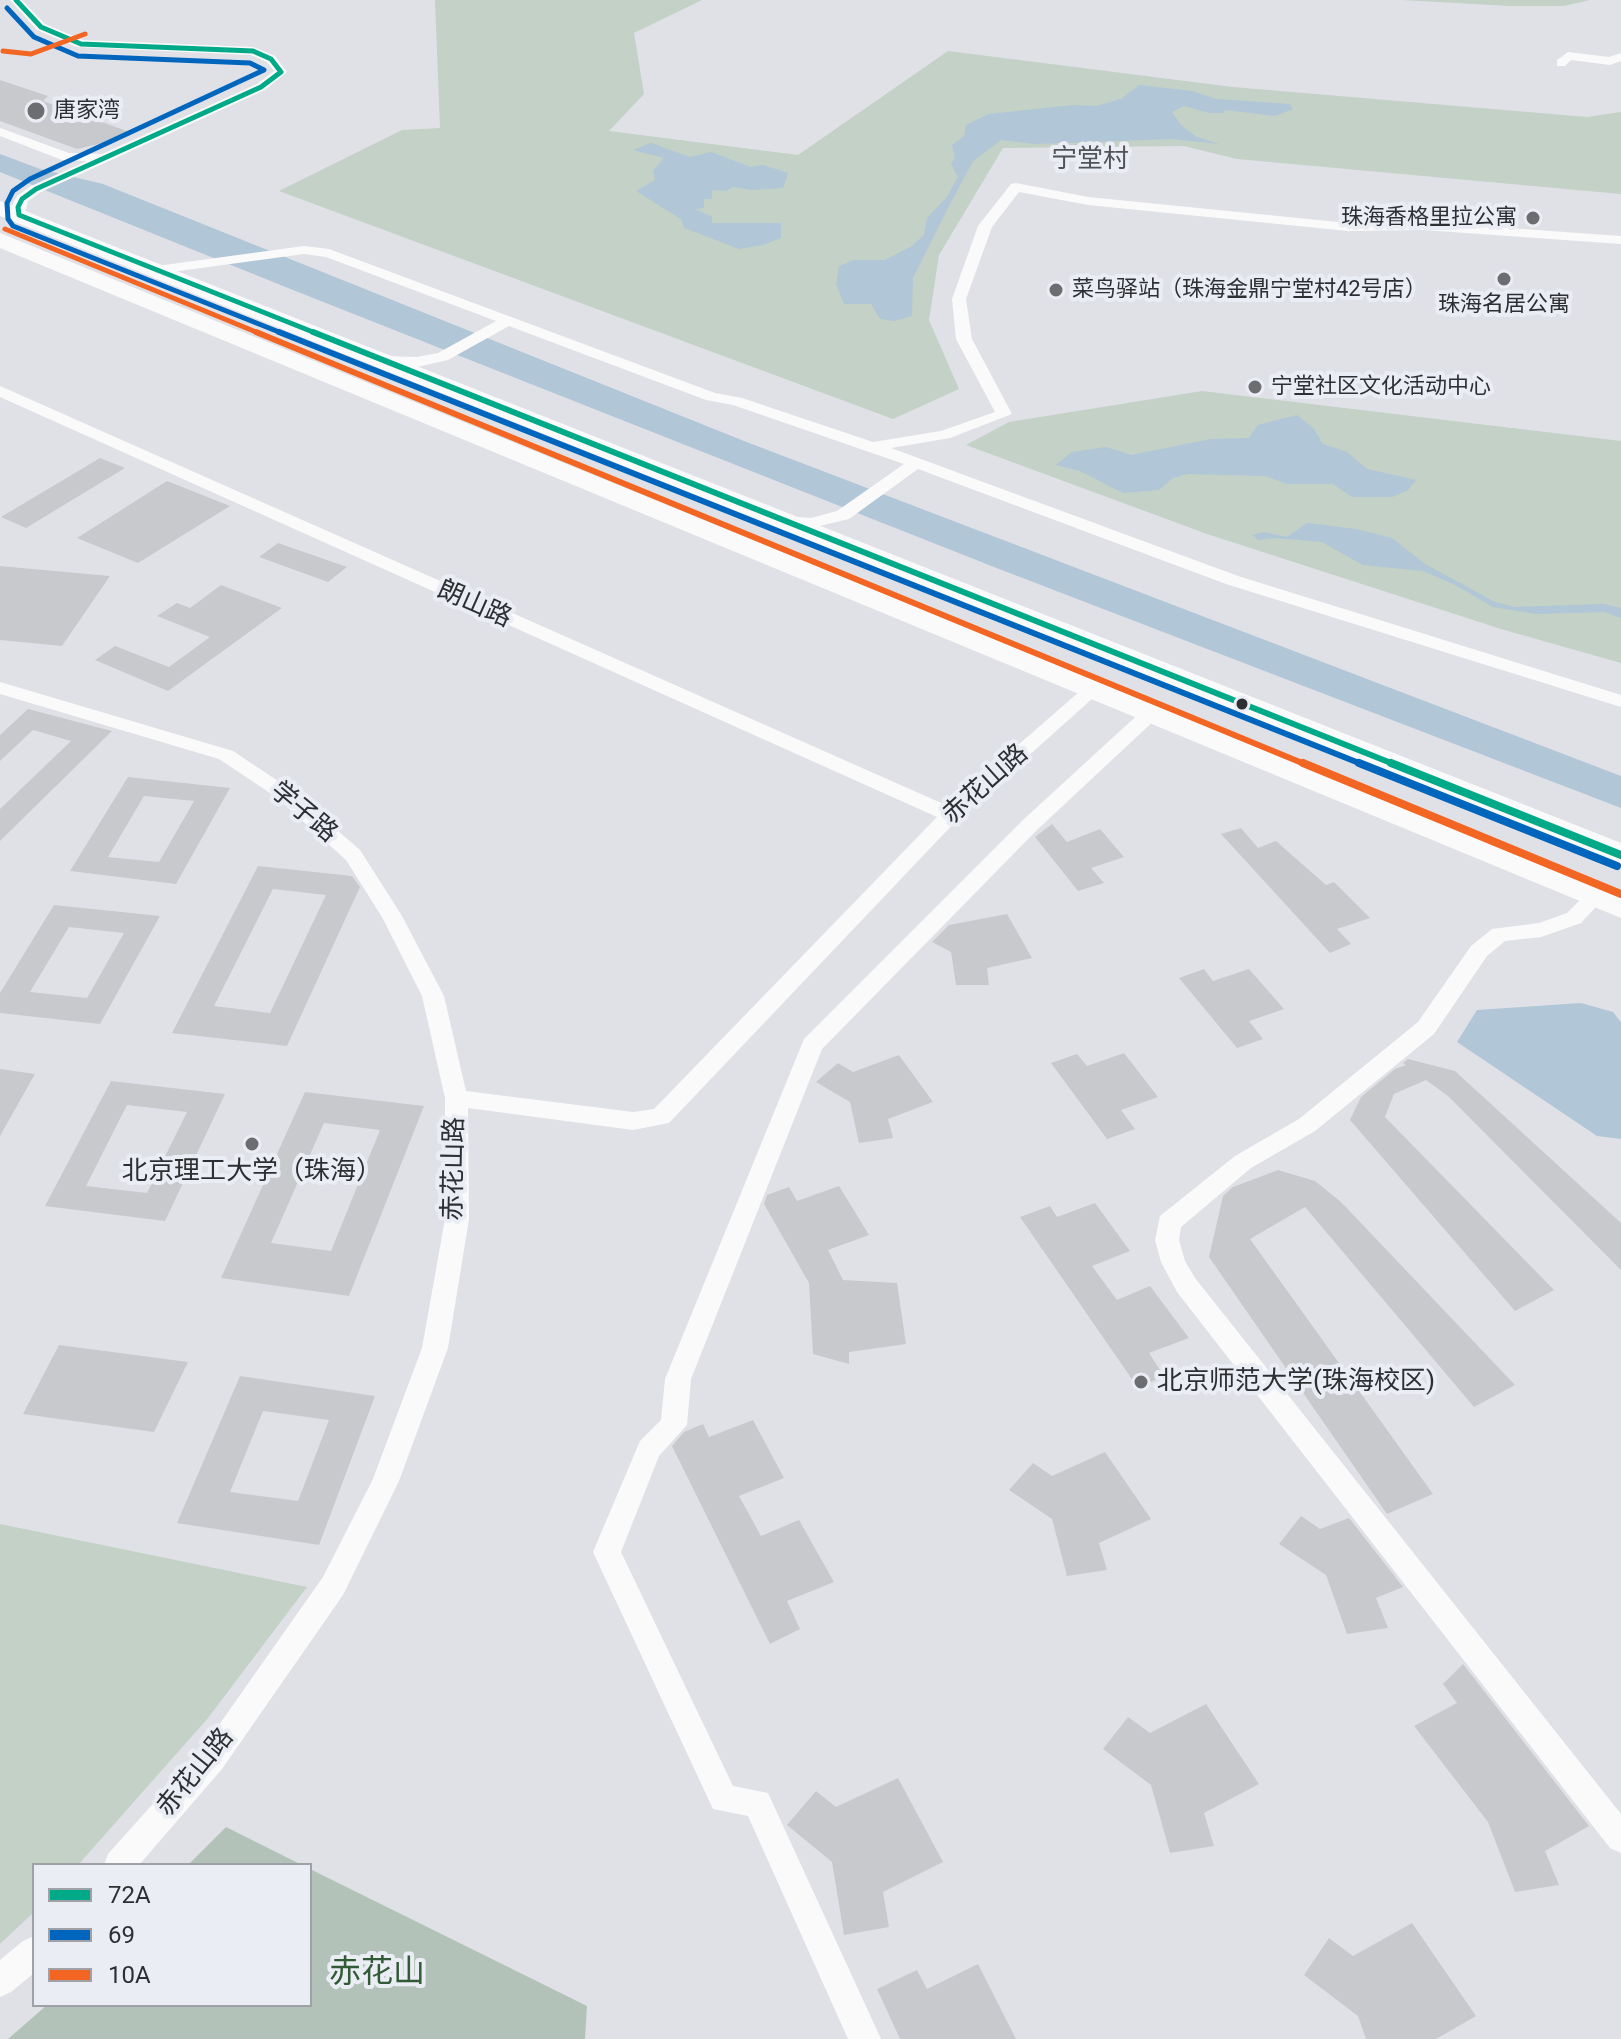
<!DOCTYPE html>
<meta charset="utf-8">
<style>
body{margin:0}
#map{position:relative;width:1621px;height:2039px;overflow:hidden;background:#e0e1e6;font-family:Roboto,sans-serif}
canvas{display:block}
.legend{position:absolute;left:32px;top:1863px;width:280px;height:144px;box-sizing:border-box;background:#ebedf5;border:2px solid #9fa1a7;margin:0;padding:10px 14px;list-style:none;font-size:24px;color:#2e2f32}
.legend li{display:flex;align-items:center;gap:16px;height:40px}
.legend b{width:40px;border:2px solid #9fa1a7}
</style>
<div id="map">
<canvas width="1621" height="2039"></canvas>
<ul class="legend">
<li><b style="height:10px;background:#0a8"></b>72A</li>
<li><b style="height:10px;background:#0065bd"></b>69</li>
<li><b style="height:10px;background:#f26522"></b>10A</li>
</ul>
</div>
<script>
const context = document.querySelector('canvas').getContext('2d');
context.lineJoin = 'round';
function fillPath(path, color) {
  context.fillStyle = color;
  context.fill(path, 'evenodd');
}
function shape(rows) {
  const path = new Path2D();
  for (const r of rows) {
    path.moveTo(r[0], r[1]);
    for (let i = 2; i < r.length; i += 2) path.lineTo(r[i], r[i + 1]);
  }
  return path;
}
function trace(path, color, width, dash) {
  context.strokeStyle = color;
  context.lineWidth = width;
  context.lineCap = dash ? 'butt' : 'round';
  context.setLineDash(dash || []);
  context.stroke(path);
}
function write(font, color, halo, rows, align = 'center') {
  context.font = font + ' Roboto,"Noto Sans SC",sans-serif';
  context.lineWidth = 8;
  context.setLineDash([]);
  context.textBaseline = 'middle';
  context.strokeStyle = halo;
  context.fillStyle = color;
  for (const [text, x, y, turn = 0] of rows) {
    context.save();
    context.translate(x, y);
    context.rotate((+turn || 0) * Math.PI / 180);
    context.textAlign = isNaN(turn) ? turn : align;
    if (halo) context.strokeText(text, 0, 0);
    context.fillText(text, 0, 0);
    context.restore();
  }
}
const green = shape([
 [435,0,702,0,634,33,644,94,609,131,798,155,948,51,1233,87,1587,117,1621,112,1621,194,1237,159,1184,146,1003,148,939,255,929,320,959,389,893,419,279,191,402,130,440,128],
 [1402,0,1590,0,1564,6,1510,6],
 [1202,391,1621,441,1621,663,1501,629,1207,534,966,445,1009,422],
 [0,1524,307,1587,208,1718,78,1865,34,1865,34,1912,0,1944]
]);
const forest = shape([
 [226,1827,302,1865,188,1865],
 [310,1869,587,2006,585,2039,8,2039,47,2005,310,2005]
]);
const water = shape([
 [1139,85,1192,91,1216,99,1290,104,1293,109,1275,116,1225,110,1223,113,1209,113,1184,106,1172,112,1181,125,1195,136,1219,144,1172,139,1035,144,1001,140,973,161,950,204,913,278,912,316,894,321,880,319,871,304,844,304,836,284,839,266,854,260,885,260,912,246,924,235,927,218,947,197,958,177,951,164,955,158,952,145,964,136,966,125,989,114,1073,105,1096,106,1121,99],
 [651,143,690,157,711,152,751,167,763,165,788,173,783,188,751,190,733,187,726,191,712,190,712,199,704,199,704,208,695,209,712,217,712,223,781,223,781,238,763,245,739,249,684,228,681,219,636,191,655,180,653,171,664,158,633,150],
 [0,154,40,169,103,184,744,441,1621,776,1621,808,994,567,298,292,0,172],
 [1297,415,1314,429,1323,444,1347,452,1367,469,1416,480,1408,490,1392,497,1352,497,1333,484,1287,484,1265,476,1188,474,1173,478,1159,490,1123,493,1080,471,1056,465,1072,452,1106,447,1131,455,1211,439,1249,438,1258,425],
 [1307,523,1356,529,1392,538,1425,564,1495,602,1514,607,1604,604,1621,608,1621,618,1605,612,1536,614,1493,607,1455,585,1423,571,1363,565,1322,542,1275,538,1258,540,1252,535,1264,532,1287,537],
 [1581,1003,1613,1012,1621,1022,1621,1139,1597,1136,1457,1042,1477,1010]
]);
const building = shape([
 [0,80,48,96,43,101,127,131,103,143,77,149,0,121],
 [100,458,125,468,26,528,1,517],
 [167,481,230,506,138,563,77,538],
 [278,543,347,567,328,582,259,557],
 [0,566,110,576,62,646,0,640],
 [221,585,282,608,168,691,95,660,115,646,169,667,210,637,157,616,177,603,190,608],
 [28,709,112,731,0,841,0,809,71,741,33,730,0,761,0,735],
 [128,777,230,788,176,884,70,871],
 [144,796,194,801,159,862,108,857],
 [1052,824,1067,842,1100,829,1124,857,1091,868,1104,883,1078,891,1035,837],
 [1241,828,1258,848,1276,841,1326,885,1334,882,1370,918,1337,929,1351,944,1330,953,1221,834],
 [258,866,352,876,360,887,287,1046,172,1033],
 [273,889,326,895,270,1013,214,1006],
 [54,905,160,916,100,1024,0,1013,0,993],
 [69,927,124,933,87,998,30,992],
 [1007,914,1032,958,987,968,989,985,956,985,951,952,932,942,949,925],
 [1204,969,1213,981,1249,969,1284,1009,1249,1021,1263,1039,1237,1048,1179,978],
 [1124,1053,1158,1097,1121,1110,1135,1129,1107,1139,1051,1063,1077,1054,1087,1066],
 [899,1055,933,1102,888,1119,893,1138,859,1143,850,1102,816,1082,838,1063,853,1072],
 [1408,1059,1455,1071,1621,1223,1621,1270,1448,1096,1426,1080,1394,1094,1385,1117,1554,1290,1515,1311,1350,1120,1361,1097,1395,1069,1406,1065,1403,1063],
 [0,1069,35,1074,0,1136],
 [111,1081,225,1094,165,1221,45,1206],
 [127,1105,187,1112,147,1193,86,1186],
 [305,1092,424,1106,349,1296,221,1278],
 [324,1123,380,1130,331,1251,271,1243],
 [1278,1170,1315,1181,1341,1202,1515,1385,1474,1407,1305,1207,1250,1239,1433,1494,1387,1514,1209,1257,1223,1196,1233,1187],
 [839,1186,869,1235,828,1250,843,1280,897,1283,906,1344,849,1352,849,1364,813,1354,809,1283,764,1204,767,1195,789,1187,797,1201],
 [1095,1203,1130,1251,1092,1266,1117,1300,1150,1286,1189,1338,1149,1353,1164,1376,1138,1388,1020,1217,1050,1206,1057,1217],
 [59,1345,188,1362,154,1432,23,1414],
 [240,1376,375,1396,319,1545,177,1523],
 [263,1411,329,1420,298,1501,230,1492],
 [753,1420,784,1478,739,1496,761,1536,799,1520,834,1582,787,1601,800,1629,770,1644,672,1446,684,1432,703,1424,709,1437],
 [1105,1452,1151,1519,1099,1543,1107,1570,1067,1576,1052,1519,1009,1490,1033,1463,1052,1476],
 [1301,1516,1320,1529,1349,1518,1403,1587,1376,1598,1388,1628,1347,1634,1326,1575,1279,1544],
 [1463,1664,1589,1826,1545,1851,1559,1885,1515,1892,1488,1822,1414,1726,1457,1703,1443,1684],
 [1206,1704,1259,1784,1204,1813,1214,1846,1170,1853,1151,1785,1103,1749,1128,1717,1150,1733],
 [898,1778,943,1862,883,1892,889,1927,844,1935,832,1862,787,1825,816,1791,836,1807],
 [1412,1923,1476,2016,1436,2039,1366,2039,1358,2016,1304,1975,1329,1938,1353,1956],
 [978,1964,1016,2039,900,2039,877,1989,917,1970,927,1989]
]);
const minor = shape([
 [10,0,22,0,45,24,83,40,253,47,275,56,287,72,265,90,41,192,28,201,24,218,14,218,11,207,17,196,31,186,87,161,62,160,0,136,0,128,69,153,102,154,257,84,274,71,267,62,251,55,77,47,37,30,10,0],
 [1568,52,1609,57,1621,53,1621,61,1610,65,1571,60,1565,66,1557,66,1557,60,1568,52],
 [1016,183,1088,197,1348,223,1424,222,1621,236,1621,244,1424,230,1348,231,1088,205,1019,192,992,227,966,299,972,339,1012,414,950,438,891,448,1238,576,1621,695,1621,707,1226,584,918,469,849,519,811,528,777,525,775,521,783,516,811,518,837,511,904,464,733,405,706,400,509,326,448,360,417,367,377,364,377,358,382,356,417,357,438,353,496,321,326,257,304,254,157,274,150,270,157,266,304,246,329,249,715,393,742,398,873,442,941,431,995,412,956,339,952,299,978,226,1011,184,1016,183],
 [0,386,948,806,1087,685,1101,685,1103,689,957,820,669,1123,633,1130,468,1108,469,1219,448,1348,399,1481,343,1595,222,1769,139,1865,104,1865,108,1854,202,1749,323,1577,373,1479,422,1348,445,1219,445,1098,422,996,382,917,346,860,276,797,219,759,0,694,0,682,233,751,290,789,360,850,402,916,444,996,466,1091,633,1112,654,1109,937,817,0,397,0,386],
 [1151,707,1158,709,1160,713,1158,717,1038,829,822,1049,691,1379,687,1425,659,1456,621,1552,733,1786,768,1793,881,2039,848,2039,748,1816,713,1809,593,1552,640,1441,661,1420,665,1379,804,1039,1024,819,1144,709,1151,707],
 [1595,890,1605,897,1581,923,1541,937,1505,941,1487,956,1434,1034,1315,1131,1251,1168,1181,1227,1179,1240,1185,1261,1195,1278,1621,1814,1621,1853,1610,1848,1177,1292,1161,1262,1155,1240,1160,1216,1235,1156,1299,1119,1418,1022,1471,946,1492,929,1539,923,1567,913,1588,892,1595,890],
 [34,1936,34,1973,11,1992,0,1997,0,1960,23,1941,34,1936]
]);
const trunk = shape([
 [0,201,1621,843,1621,866,0,216,0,201],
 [0,233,1621,894,1621,918,0,248,0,233]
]);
const bus1Far2 = shape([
 [16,0,41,27,81,44,253,51,271,59,281,72,261,87,36,189,22,199,18,207,19,215,318,334]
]);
const bus1Far1 = shape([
 [313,332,1396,765]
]);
const bus1 = shape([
 [1391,763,1621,855]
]);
const bus2Far2 = shape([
 [7,8,34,37,78,56,250,63,264,70,30,179,13,191,7,203,8,219,13,226,284,334]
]);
const bus2Far1 = shape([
 [279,332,1364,765]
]);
const bus2 = shape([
 [1359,763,1617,866]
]);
const bus3Far2 = shape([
 [3,51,31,54,85,34],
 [5,229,261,334]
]);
const bus3Far1 = shape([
 [256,332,1307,765]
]);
const bus3 = shape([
 [1303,763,1621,894]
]);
const markers = [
 [36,111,10,"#6c6d71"],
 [1533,218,8,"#6c6d71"],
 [1504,279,8,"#6c6d71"],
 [1056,290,8,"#6c6d71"],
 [1255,387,8,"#6c6d71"],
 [1242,704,7,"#2e2f32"],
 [252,1144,8,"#6c6d71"],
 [1141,1382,8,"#6c6d71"]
];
const farPoinames = [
 ["唐家湾",54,111],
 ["珠海香格里拉公寓",1517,218,"right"],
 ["菜鸟驿站（珠海金鼎宁堂村42号店）",1072,290],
 ["珠海名居公寓",1504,305,"center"],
 ["宁堂社区文化活动中心",1271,387]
];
const farQuarternames = [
 ["宁堂村",1090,160]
];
const streetNames = [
 ["朗山路",474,605,24],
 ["赤花山路",986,785,-42],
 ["学子路",303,813,40],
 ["赤花山路",455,1169,-89],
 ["赤花山路",196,1773,-51]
];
const poiNames = [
 ["北京理工大学（珠海）",252,1172],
 ["北京师范大学(珠海校区)",1157,1382,"left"]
];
const nearParknames = [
 ["赤花山",377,1974]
];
fillPath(green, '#c3d1c7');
fillPath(forest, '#b3c2b8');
fillPath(water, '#b1c6d6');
fillPath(building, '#c8c9cd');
fillPath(minor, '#fafafb');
fillPath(trunk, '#fafafb');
trace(bus1Far2, '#0a8', 5);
trace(bus1Far1, '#0a8', 6);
trace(bus1, '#0a8', 8);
trace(bus2Far2, '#0065bd', 5);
trace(bus2Far1, '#0065bd', 6);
trace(bus2, '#0065bd', 8);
trace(bus3Far2, '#f26522', 5);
trace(bus3Far1, '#f26522', 6);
trace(bus3, '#f26522', 8);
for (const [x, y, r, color] of markers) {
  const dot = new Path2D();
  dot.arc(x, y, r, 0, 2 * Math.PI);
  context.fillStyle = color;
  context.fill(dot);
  trace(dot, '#ebedf5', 3);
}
write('22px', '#2e2f32', '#ebedf5', farPoinames, 'left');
write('26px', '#515359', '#ebedf5', farQuarternames);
write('26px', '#2e2f32', '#ebedf5', streetNames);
write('26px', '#2e2f32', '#ebedf5', poiNames);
write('32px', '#315a36', '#ebedf5', nearParknames);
</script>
